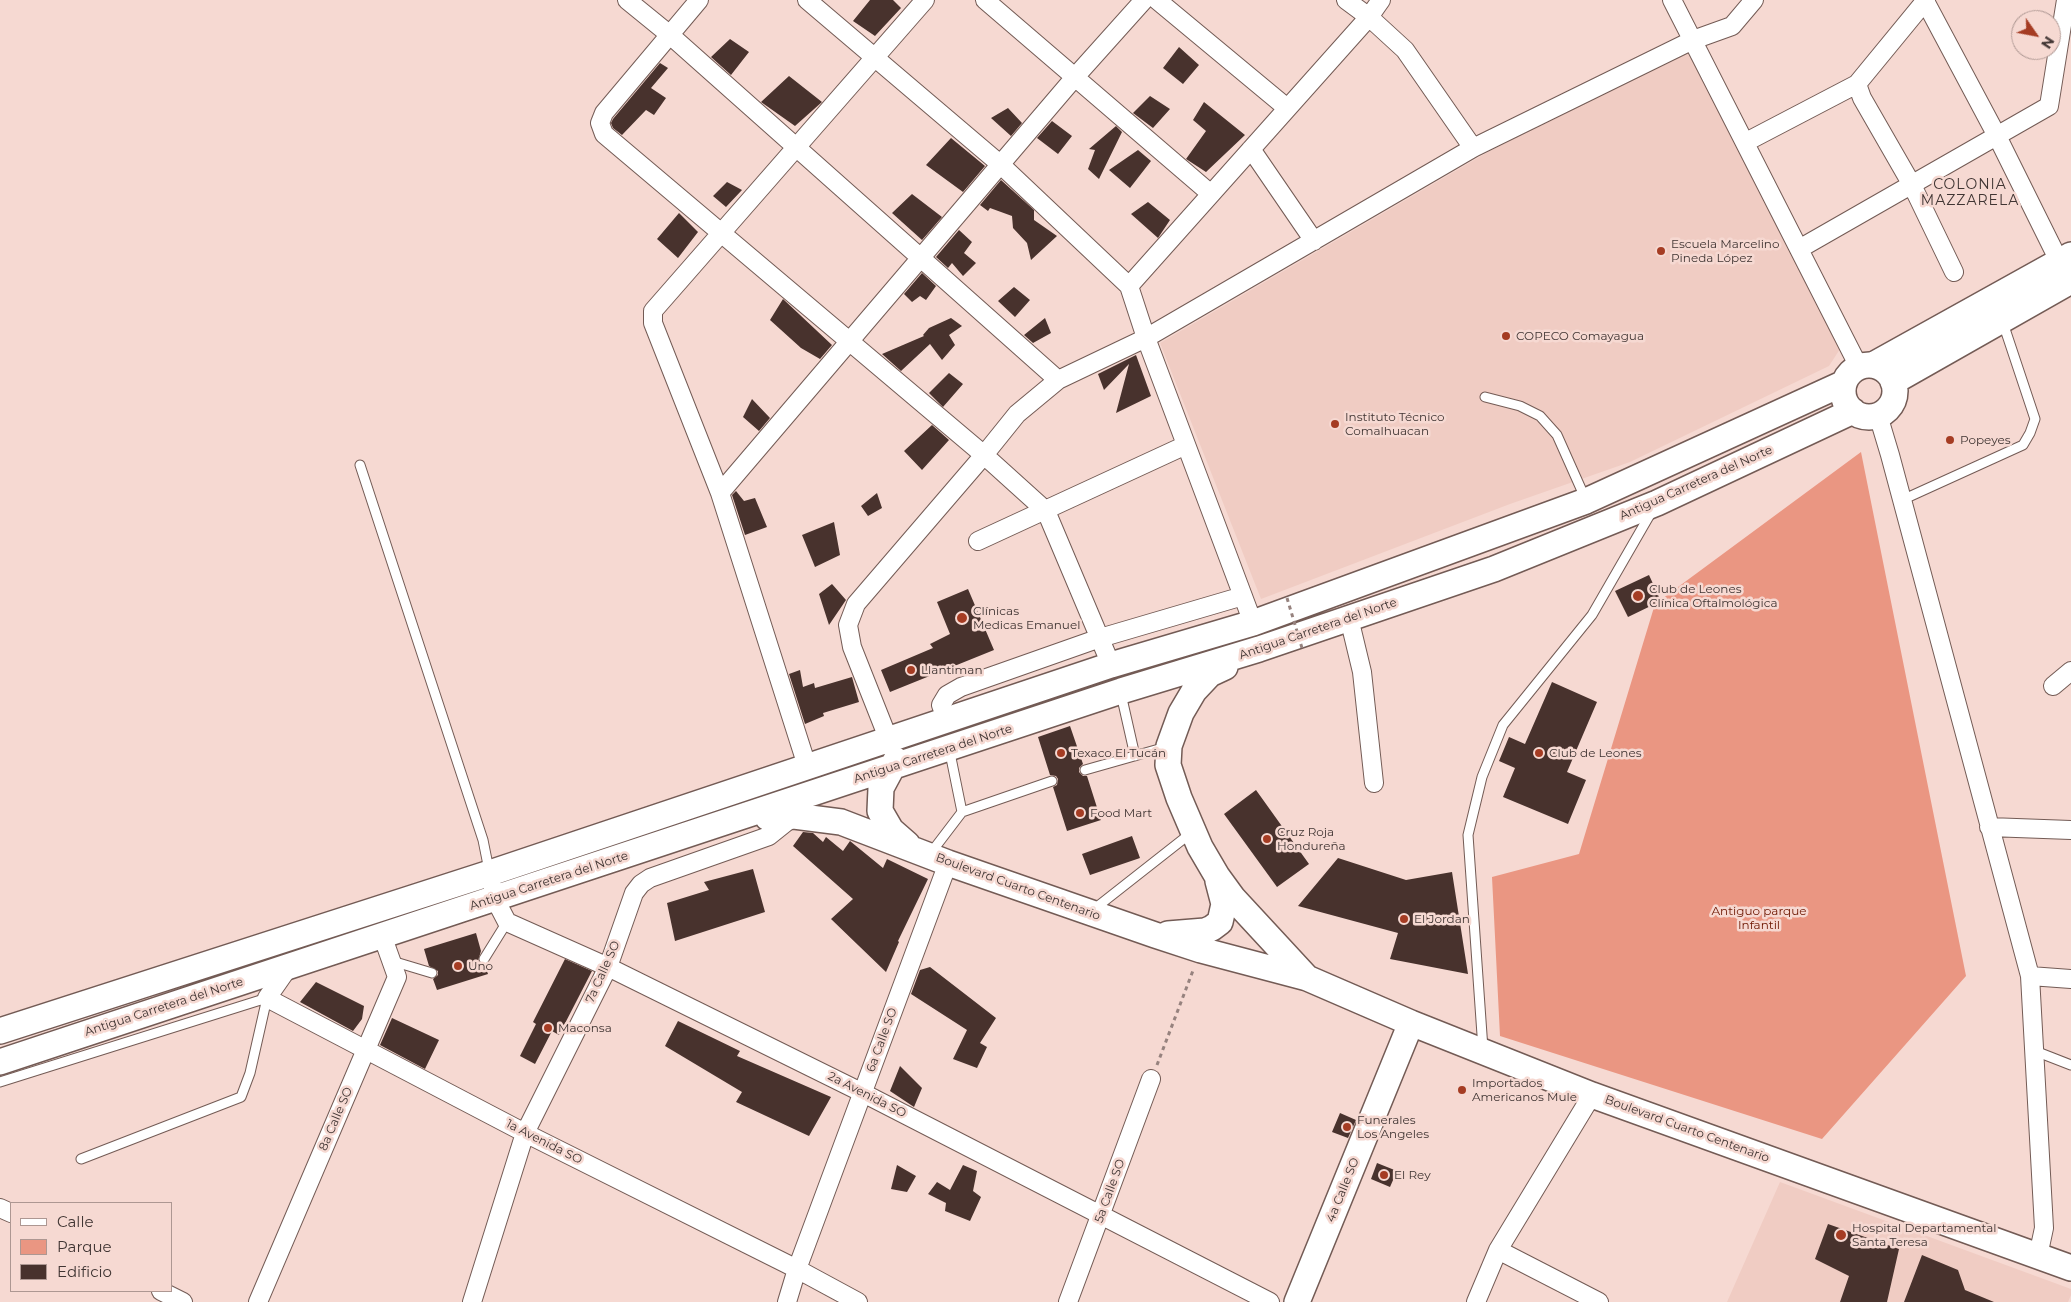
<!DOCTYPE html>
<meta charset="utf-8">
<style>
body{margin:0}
#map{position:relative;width:2071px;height:1302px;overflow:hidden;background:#f6d9d2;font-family:Montserrat,sans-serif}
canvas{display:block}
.legend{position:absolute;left:10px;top:1202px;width:162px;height:90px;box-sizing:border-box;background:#f6d9d2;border:1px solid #ad9792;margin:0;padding:6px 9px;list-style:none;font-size:15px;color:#403533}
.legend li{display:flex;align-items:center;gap:10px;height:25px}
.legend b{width:25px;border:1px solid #ad9792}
.north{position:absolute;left:2011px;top:10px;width:50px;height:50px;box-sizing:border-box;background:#f6d9d2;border:1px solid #ad9792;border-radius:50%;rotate:123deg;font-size:14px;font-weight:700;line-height:20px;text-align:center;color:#403533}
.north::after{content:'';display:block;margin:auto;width:18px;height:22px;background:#a53c23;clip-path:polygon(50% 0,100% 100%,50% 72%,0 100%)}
</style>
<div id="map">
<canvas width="2071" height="1302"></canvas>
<ul class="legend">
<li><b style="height:6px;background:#fff"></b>Calle</li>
<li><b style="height:14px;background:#ea9682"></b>Parque</li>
<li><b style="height:14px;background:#48322d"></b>Edificio</li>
</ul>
<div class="north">N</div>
</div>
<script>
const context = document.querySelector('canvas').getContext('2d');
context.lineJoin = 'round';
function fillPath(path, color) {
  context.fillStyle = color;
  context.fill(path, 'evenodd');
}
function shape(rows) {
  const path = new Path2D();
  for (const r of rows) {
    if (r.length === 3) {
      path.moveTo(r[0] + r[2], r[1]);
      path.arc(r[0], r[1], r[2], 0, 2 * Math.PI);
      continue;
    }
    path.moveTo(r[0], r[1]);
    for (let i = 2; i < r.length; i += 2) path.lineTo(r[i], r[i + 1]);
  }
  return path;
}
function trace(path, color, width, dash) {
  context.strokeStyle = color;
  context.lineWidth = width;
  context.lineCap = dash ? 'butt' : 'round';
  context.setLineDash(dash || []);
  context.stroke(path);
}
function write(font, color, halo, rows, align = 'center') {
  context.font = font + ' Montserrat,sans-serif';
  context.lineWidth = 5;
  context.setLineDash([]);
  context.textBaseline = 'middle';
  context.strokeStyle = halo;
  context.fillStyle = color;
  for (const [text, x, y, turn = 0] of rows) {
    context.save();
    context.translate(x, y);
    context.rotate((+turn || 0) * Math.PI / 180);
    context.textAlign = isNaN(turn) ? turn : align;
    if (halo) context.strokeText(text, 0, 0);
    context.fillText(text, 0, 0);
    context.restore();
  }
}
const built = shape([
 [1688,52,1840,349,1829,366,1630,462,1510,504,1261,599,1160,343,1488,152],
 [1780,1182,2071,1289,2071,1295,2068,1302,1727,1302]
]);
const green = shape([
 [1861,452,1966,976,1822,1139,1500,1036,1492,877,1579,854,1655,604]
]);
const building = shape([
 [870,0,893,0,901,8,875,36,853,21],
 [730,39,749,52,731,75,711,57],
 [1179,47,1199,65,1183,84,1163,68],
 [660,63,668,68,651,88,666,98,654,115,646,110,622,135,613,128,611,123,613,119],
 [789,76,822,102,795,126,761,102],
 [1150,96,1170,109,1153,128,1133,113],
 [1204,102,1245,135,1206,172,1186,159,1206,131,1193,120],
 [1008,108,1022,123,1011,136,991,118],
 [1052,121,1072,136,1058,154,1037,138],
 [1116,126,1122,132,1099,179,1088,169,1095,150,1089,149],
 [951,138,985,166,963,192,926,165],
 [1138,150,1151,161,1130,188,1109,170],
 [1001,180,1034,210,1034,220,1057,236,1031,260,1027,243,1013,228,1012,216,990,208,988,211,980,205],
 [727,182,742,190,726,207,713,196],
 [912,194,942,217,922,240,892,213],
 [1148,202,1170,220,1158,238,1131,214],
 [679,213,698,232,678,258,657,239],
 [959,230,972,242,964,253,976,263,963,276,952,263,948,268,936,257],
 [922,273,936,286,926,300,920,296,912,302,904,294],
 [1014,287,1030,300,1015,317,998,301],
 [783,299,832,345,820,359,801,348,770,320],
 [951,318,962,326,949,335,955,345,942,360,930,344,901,371,882,354,924,336,923,335,929,328],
 [1045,318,1051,333,1033,343,1024,335],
 [1136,355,1151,396,1116,413,1129,364,1104,390,1098,374],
 [949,373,963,384,943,407,929,393],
 [752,399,770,418,759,431,743,417],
 [932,425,949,440,922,470,904,451],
 [736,491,744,501,755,498,767,527,745,535,732,495],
 [877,493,882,508,868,516,861,506],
 [834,522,840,555,815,567,802,535],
 [1649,575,1661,601,1628,617,1615,591],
 [832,584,846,600,829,625,819,594],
 [968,589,994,650,890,692,881,670,933,648,930,644,950,634,937,602],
 [800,670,803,687,814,683,815,688,852,677,859,702,823,713,824,716,805,724,789,674],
 [1552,682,1597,702,1567,772,1586,780,1568,824,1503,797,1515,768,1499,761,1509,737,1525,744],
 [1070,726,1083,764,1079,768,1079,772,1083,776,1087,776,1101,820,1067,831,1053,787,1057,785,1058,779,1056,776,1050,775,1038,737],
 [1256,790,1309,864,1277,887,1224,814],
 [803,832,813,833,823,842,826,837,843,851,850,841,883,868,887,859,928,879,898,941,899,942,886,972,831,919,853,899,793,846],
 [1132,836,1140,858,1090,875,1082,854],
 [1338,858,1406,880,1452,872,1468,974,1390,959,1398,933,1298,906],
 [753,869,765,912,675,941,667,903,709,890,704,882],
 [476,933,481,951,478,961,481,965,485,965,488,974,437,990,433,979,438,975,438,971,429,966,424,949],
 [565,959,592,971,559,1035,552,1031,535,1064,520,1056,536,1024,533,1022],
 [930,967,996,1018,980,1043,987,1047,977,1068,953,1059,967,1030,911,994,920,970],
 [316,982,364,1006,362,1019,353,1031,300,1002],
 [392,1018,439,1040,425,1069,380,1045],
 [678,1021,740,1051,737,1056,831,1097,809,1136,736,1102,742,1092,665,1046],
 [900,1066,922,1088,914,1107,890,1091],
 [1340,1113,1356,1120,1348,1138,1332,1132],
 [1377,1163,1397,1171,1390,1187,1371,1179],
 [897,1165,916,1176,907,1192,891,1189],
 [963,1165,977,1171,973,1191,981,1197,970,1221,945,1211,946,1203,928,1194,937,1182,950,1190],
 [1828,1224,1899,1249,1887,1302,1840,1302,1849,1276,1815,1259],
 [1922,1255,1958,1270,1965,1290,1994,1302,1904,1302]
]);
const path = shape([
 [1157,1065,1194,968]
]);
const lane = shape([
 [1485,397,1520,406,1540,416,1557,435,1586,500],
 [360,465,483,840,489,870],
 [1902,500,2023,445,2030,433,2035,419,2003,323],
 [1121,694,1135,756],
 [949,748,962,812],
 [1085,770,1166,747],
 [930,854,962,812,1052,781],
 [1093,910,1191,833],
 [484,959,507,922],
 [392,961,432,973],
 [1483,1049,1468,835,1482,777,1503,725,1592,615,1652,511],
 [2035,1051,2071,1065],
 [0,1082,267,998],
 [81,1159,241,1097,250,1073,267,998]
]);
const street = shape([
 [627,0,670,35,1058,380],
 [699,0,604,113,600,123,604,134,984,455,1046,511,1111,665],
 [807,0,1000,164,1129,286,1146,338,1253,623],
 [985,0,1211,194],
 [1157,0,1287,108],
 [1346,0,1369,17,1405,50,1473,148],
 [1672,0,1859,367],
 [1925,1,1997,136,2059,261],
 [1857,84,1862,98,1912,185,1954,272],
 [1746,142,1857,84,1926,0],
 [1251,149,1314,241],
 [1799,249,2049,106,2066,0],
 [1129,286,1369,17,1381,0],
 [1878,415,1890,455,2030,976,2044,1228,2038,1256],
 [720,493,1075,77,1144,0],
 [978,541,1186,445],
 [1349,618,1362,672,1374,783],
 [2053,686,2071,671],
 [946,719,941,705,947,695,961,687,1100,638,1243,596],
 [888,738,852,647,848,625,856,604,984,455,1017,414,1058,380,1146,338,1473,148,1693,40,1732,26,1754,0],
 [807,766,720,493,653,323,653,311,925,0],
 [1989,827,2071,830],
 [493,888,495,899,507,922,608,967,863,1093,1270,1302],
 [290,965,267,998,525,1133,797,1269,858,1302],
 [2030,976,2071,979],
 [0,1208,11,1213],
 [1498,1250,1599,1302],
 [161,1291,183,1302],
 [258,1302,397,977,382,935],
 [472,1302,525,1133,608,967,634,893,641,884,650,878,769,836,794,816],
 [787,1302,797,1269,948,863],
 [1068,1302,1151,1079],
 [1476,1302,1498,1250,1592,1095]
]);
const secondary = shape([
 [1873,365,2071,255],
 [1869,391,26],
 [1893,382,2071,281],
 [1225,667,1210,674,1194,691,1181,713,1169,746,1168,765,1179,798,1200,847,1217,876,1233,898,1307,978],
 [896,760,881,788,880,811,891,830,907,844],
 [768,818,794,816,841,822,948,863,1155,935,1201,950,1307,978,1411,1023,1592,1095,2071,1268],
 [1168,934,1205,931,1212,928,1220,922,1224,904,1218,881],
 [0,1031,490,873,1111,665,1253,623,1586,501,1844,383],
 [0,1062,1121,691,1259,649,1494,569,1657,503,1853,411],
 [1297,1302,1411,1023]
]);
const pathBridge = shape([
 [1287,598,1302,648]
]);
const markers = [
 [1661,251,5,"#a53c23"],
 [1506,336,5,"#a53c23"],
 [1335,424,5,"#a53c23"],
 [1950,440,5,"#a53c23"],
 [1638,596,6,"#a53c23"],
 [962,618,6,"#a53c23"],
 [911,670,5,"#a53c23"],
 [1061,753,5,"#a53c23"],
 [1539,753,5,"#a53c23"],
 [1080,813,5,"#a53c23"],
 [1267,839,5,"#a53c23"],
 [1404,919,5,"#a53c23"],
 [458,966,5,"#a53c23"],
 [548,1028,5,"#a53c23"],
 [1462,1090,5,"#a53c23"],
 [1347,1127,5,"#a53c23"],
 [1384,1175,5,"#a53c23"],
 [1841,1235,6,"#a53c23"]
];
const poiNames = [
 ["Escuela Marcelino",1671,244],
 ["Pineda López",1671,258],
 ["COPECO Comayagua",1516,336],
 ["Instituto Técnico",1345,417],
 ["Comalhuacan",1345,431],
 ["Popeyes",1960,440],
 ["Club de Leones",1649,589],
 ["Clínica Oftalmológica",1649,603],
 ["Clínicas",973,611],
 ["Medicas Emanuel",973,625],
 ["Llantiman",921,670],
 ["Texaco El Tucán",1071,753],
 ["Club de Leones",1549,753],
 ["Food Mart",1090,813],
 ["Cruz Roja",1277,832],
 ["Hondureña",1277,846],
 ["El Jordan",1414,919],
 ["Uno",468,966],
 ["Maconsa",558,1028],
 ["Importados",1472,1083],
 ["Americanos Mule",1472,1097],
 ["Funerales",1357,1120],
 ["Los Angeles",1357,1134],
 ["El Rey",1394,1175],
 ["Hospital Departamental",1852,1228],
 ["Santa Teresa",1852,1242]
];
const streetNames = [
 ["Antigua Carretera del Norte",1696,483,-24],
 ["Antigua Carretera del Norte",1318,629,-19],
 ["Antigua Carretera del Norte",933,754,-18],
 ["Antigua Carretera del Norte",549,881,-18],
 ["Boulevard Cuarto Centenario",1018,887,20],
 ["7a Calle SO",603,972,-66],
 ["Antigua Carretera del Norte",164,1007,-18],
 ["6a Calle SO",882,1040,-70],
 ["2a Avenida SO",867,1095,27],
 ["8a Calle SO",336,1119,-67],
 ["Boulevard Cuarto Centenario",1687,1129,20],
 ["1a Avenida SO",544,1142,27],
 ["4a Calle SO",1343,1190,-68],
 ["5a Calle SO",1110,1191,-70]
];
const parkNames = [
 ["Antiguo parque",1759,911],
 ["Infantil",1759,925]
];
const neighbourhoodNames = [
 ["COLONIA",1970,185],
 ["MAZZARELA",1970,201]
];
fillPath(built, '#f0ccc3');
fillPath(green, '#ea9682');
fillPath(building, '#48322d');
trace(lane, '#735b55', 11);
trace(street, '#735b55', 20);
trace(secondary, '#735b55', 28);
trace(path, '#96827e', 3, [4, 4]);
trace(lane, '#fff', 9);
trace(street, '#fff', 18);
trace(secondary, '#fff', 25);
trace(pathBridge, '#96827e', 3, [4, 4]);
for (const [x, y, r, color] of markers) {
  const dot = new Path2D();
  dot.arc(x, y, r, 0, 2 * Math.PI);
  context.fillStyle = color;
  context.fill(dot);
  trace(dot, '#f6d9d2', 2);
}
write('12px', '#403533', '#f6d9d2', poiNames, 'left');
write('12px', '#403533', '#f6d9d2', streetNames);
write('12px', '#6d1600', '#f6d9d2', parkNames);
context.letterSpacing = '1px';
write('14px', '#403533', '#f6d9d2', neighbourhoodNames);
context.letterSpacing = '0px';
</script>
